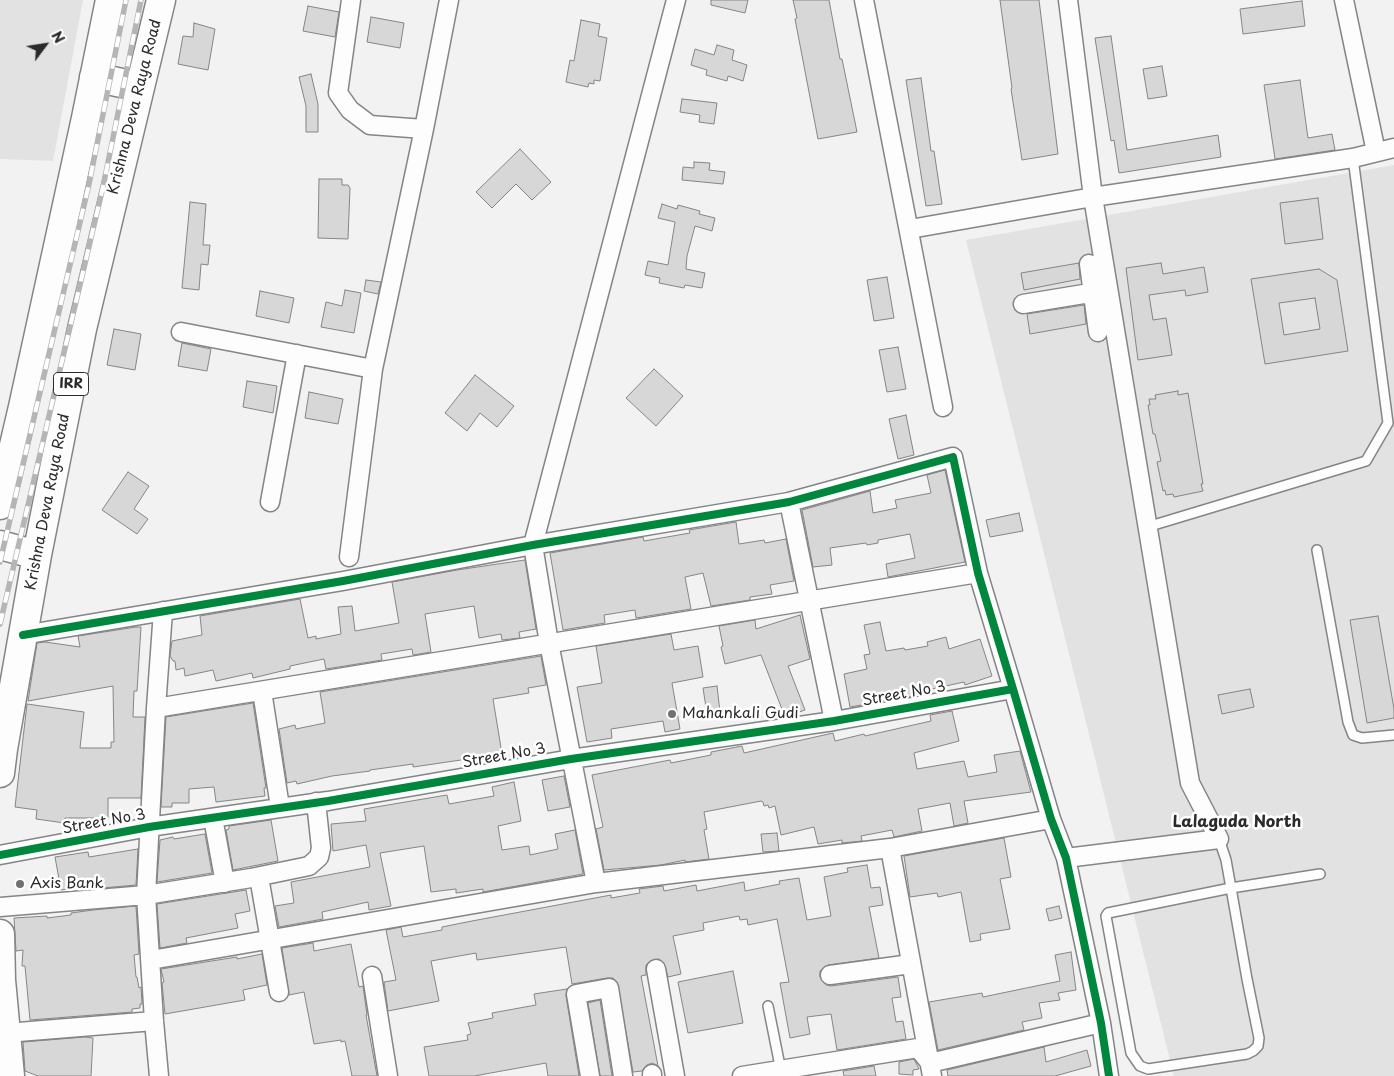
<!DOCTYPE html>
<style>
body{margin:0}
#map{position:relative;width:1394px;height:1076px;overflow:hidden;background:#f2f2f2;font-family:"Playpen Sans",sans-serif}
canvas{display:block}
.north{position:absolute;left:20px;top:20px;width:50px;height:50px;-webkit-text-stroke:4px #fff;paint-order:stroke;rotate:59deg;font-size:14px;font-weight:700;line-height:20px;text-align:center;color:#2b2b2b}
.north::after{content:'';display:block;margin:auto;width:18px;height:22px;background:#2b2b2b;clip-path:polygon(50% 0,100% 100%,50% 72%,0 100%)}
</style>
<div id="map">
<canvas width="1394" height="1076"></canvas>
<div class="north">N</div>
</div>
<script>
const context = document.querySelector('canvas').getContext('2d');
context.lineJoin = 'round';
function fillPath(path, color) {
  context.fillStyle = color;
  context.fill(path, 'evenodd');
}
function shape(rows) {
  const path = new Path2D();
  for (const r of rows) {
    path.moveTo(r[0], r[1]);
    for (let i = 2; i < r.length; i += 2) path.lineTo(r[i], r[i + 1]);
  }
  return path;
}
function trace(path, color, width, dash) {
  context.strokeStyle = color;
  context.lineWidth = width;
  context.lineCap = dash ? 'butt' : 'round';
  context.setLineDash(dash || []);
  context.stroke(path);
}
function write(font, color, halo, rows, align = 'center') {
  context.font = font + ' "Playpen Sans",sans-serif';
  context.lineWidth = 5;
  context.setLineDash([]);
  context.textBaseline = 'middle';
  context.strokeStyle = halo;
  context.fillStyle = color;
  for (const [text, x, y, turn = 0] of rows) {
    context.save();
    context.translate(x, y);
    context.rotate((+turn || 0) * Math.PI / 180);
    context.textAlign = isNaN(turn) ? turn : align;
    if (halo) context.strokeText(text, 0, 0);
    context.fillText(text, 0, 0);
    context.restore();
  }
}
const built = shape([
 [0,0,83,0,53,161,0,159],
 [1394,165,1394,1076,1174,1076,966,240]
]);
const building = shape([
 [711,0,748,0,745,13,711,5,711,0],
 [793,0,829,0,840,59,842,59,857,132,818,139,795,19,797,18,793,0],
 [1000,0,1039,0,1058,154,1022,160,1011,89,1012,88,1000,0],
 [1302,1,1305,26,1243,34,1240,9,1302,1],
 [308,6,339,12,335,37,303,31,308,6],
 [371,17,404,23,400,48,367,42,371,17],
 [581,20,600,24,598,36,607,38,600,81,594,80,594,84,589,83,588,87,566,82,570,60,574,61,581,20],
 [194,23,215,29,208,70,178,64,183,36,193,37,194,23],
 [1111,36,1127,150,1218,135,1221,157,1119,173,1114,140,1111,141,1095,38,1111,36],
 [717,45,734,50,732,60,747,65,743,81,728,76,727,81,706,75,707,70,691,65,695,49,714,55,717,45],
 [1162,66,1167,96,1148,99,1143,69,1162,66],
 [311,74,318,104,318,132,306,132,306,106,299,77,311,74],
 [921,78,931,151,934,151,942,204,926,206,906,80,921,78],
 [1300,80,1308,138,1332,134,1335,150,1275,159,1264,85,1300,80],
 [682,99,717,103,714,124,699,122,700,115,680,112,682,99],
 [520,149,551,182,532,200,516,184,492,208,476,192,520,149],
 [694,162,710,163,709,170,725,172,723,184,682,180,683,167,694,168,694,162],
 [319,179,342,179,342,185,348,185,350,188,348,239,318,238,319,179],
 [1318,198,1323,239,1285,244,1280,203,1318,198],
 [190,202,206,204,203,245,210,245,208,265,201,264,199,290,182,288,190,202],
 [662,204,677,209,678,205,700,211,699,214,715,218,712,231,695,226,687,256,686,269,705,273,702,288,685,285,684,288,659,283,660,278,645,275,648,261,668,265,675,222,658,218,662,204],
 [1079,263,1080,279,1024,290,1021,273,1079,263],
 [1161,263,1163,274,1204,267,1208,292,1186,296,1185,290,1149,295,1153,320,1166,318,1172,355,1138,360,1126,268,1161,263],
 [1319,269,1337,280,1348,351,1265,364,1251,279,1319,269],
 [1315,298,1320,329,1284,335,1279,303,1315,298],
 [887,277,894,318,874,321,867,280,887,277],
 [366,280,381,282,378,294,364,291,366,280],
 [345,290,361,293,354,333,321,327,326,302,342,306,345,290],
 [260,291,294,298,289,323,256,316,260,291],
 [1084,305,1086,324,1030,334,1027,314,1084,305],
 [114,329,141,334,135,370,107,365,114,329],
 [182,343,211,349,207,371,178,366,182,343],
 [898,347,906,389,887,392,879,350,898,347],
 [654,369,683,396,656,426,626,398,654,369],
 [475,375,514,406,497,427,480,413,467,431,445,413,475,375],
 [247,381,277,386,273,413,243,407,247,381],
 [1178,391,1178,395,1188,393,1203,484,1201,484,1203,491,1174,497,1173,494,1166,495,1165,490,1163,491,1157,462,1161,461,1155,434,1153,434,1148,405,1150,405,1149,399,1156,399,1155,395,1178,391],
 [309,392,343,399,338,424,305,418,309,392],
 [906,415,914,455,898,459,889,419,906,415],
 [945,470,965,562,888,577,886,564,915,558,910,534,878,540,878,543,867,545,866,543,830,548,832,565,813,567,802,510,870,491,873,513,897,508,895,500,931,493,927,475,945,470],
 [128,472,149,486,134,509,148,519,137,534,102,510,128,472],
 [1019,513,1023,531,990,537,986,520,1019,513],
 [736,522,739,544,764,540,765,543,786,539,794,581,770,585,772,594,750,597,750,600,711,606,703,573,685,577,691,609,636,618,635,610,604,615,605,623,563,630,550,553,643,537,644,541,690,533,689,530,736,522],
 [525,560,536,629,519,632,520,638,502,640,501,634,479,638,474,606,425,614,431,652,413,655,412,649,381,654,382,660,326,669,324,659,290,666,290,669,253,678,252,673,216,681,213,670,185,676,184,668,176,670,175,661,173,661,170,656,172,641,202,635,200,616,300,599,308,638,316,636,316,639,341,634,338,607,352,606,355,631,399,623,392,582,457,570,525,560],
 [800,615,810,659,788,666,805,710,785,717,761,655,725,664,721,647,723,646,719,626,755,620,756,629,800,615],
 [1378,616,1394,709,1394,718,1367,723,1350,620,1378,616],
 [880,622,886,651,904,648,905,650,928,646,927,642,946,637,949,649,980,639,992,676,965,685,964,682,914,693,914,696,850,707,844,674,867,669,864,655,870,654,864,625,880,622],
 [136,627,141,627,137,691,134,691,133,717,145,717,141,798,108,798,108,818,65,818,65,823,36,819,37,810,15,807,27,704,84,712,80,748,111,748,111,742,114,742,113,686,28,701,37,643,45,642,80,647,78,636,136,627],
 [671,634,674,650,698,646,703,677,672,683,680,729,665,732,663,721,611,729,612,738,587,742,577,687,602,683,596,646,671,634],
 [541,656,546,685,528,688,529,693,493,699,502,754,413,767,413,764,370,770,370,771,332,776,297,784,296,781,287,783,279,729,295,725,296,729,325,723,320,692,541,656],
 [717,686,720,712,707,714,703,688,717,686],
 [1250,689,1254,707,1222,714,1218,695,1250,689],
 [253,703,266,788,264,788,265,796,216,802,214,787,189,789,189,803,172,803,172,807,161,807,166,717,253,703],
 [952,711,959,741,914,753,917,769,964,761,968,777,997,772,994,755,1020,751,1031,792,964,801,968,823,954,826,950,803,918,809,922,831,894,837,892,830,861,836,862,841,842,843,842,840,818,844,814,827,781,835,775,806,769,808,768,805,764,806,763,802,761,801,704,812,707,829,704,830,709,859,685,862,685,860,661,865,604,870,596,829,603,827,592,775,670,760,671,763,711,755,711,752,742,746,744,753,833,733,835,741,864,734,865,736,931,721,930,715,952,711],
 [564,776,570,807,548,811,542,780,564,776],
 [514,782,521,821,498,826,502,850,529,846,530,855,558,849,555,834,575,830,583,874,483,892,483,889,456,893,456,889,431,892,424,846,380,853,391,906,369,910,368,902,322,912,323,919,279,927,275,906,294,903,291,882,370,867,366,845,333,851,331,824,366,821,364,809,447,795,449,804,494,796,492,787,514,782],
 [271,820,278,861,233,870,226,830,229,829,229,826,271,820],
 [777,833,779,851,763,852,761,834,777,833],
 [205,834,212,873,157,882,160,840,173,837,174,839,205,834],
 [1004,838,1011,877,1000,879,1010,929,980,934,981,940,970,942,961,892,938,897,937,893,910,897,904,856,1004,838],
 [138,849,136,885,91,889,90,886,61,890,55,857,88,852,89,857,138,849],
 [867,865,871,888,880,887,883,905,869,907,879,958,828,965,820,971,820,977,826,985,831,986,898,977,901,997,892,998,896,1022,903,1021,906,1039,837,1050,831,1014,807,1017,810,1034,790,1038,780,983,789,982,777,919,748,925,747,919,740,920,739,916,703,923,704,930,673,936,681,974,668,977,664,963,659,959,650,961,646,965,646,975,641,976,658,1066,652,1063,647,1065,642,1071,633,1072,617,982,613,978,607,978,572,984,566,947,477,960,476,953,431,961,439,1001,388,1011,384,982,396,980,386,930,401,927,403,937,442,930,442,927,472,921,611,895,611,898,640,893,639,889,663,886,664,891,696,885,697,891,744,882,745,891,780,884,779,881,799,878,807,920,831,916,824,877,848,872,847,868,867,865],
 [246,890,250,911,235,914,238,928,186,938,187,943,160,948,157,904,246,890],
 [136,906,139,954,134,955,136,977,137,977,139,988,141,987,142,1004,140,1004,140,1008,132,1009,132,1012,30,1020,25,966,22,966,23,950,16,951,14,918,47,916,47,918,71,915,71,913,93,910,136,906],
 [1059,906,1062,918,1049,921,1046,909,1059,906],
 [313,943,314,951,351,944,359,987,363,986,367,1015,366,1015,377,1076,352,1076,345,1041,341,1042,341,1040,314,1044,304,992,289,995,282,948,313,943],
 [1071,952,1076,990,1058,993,1060,1000,1039,1003,1042,1018,1022,1022,1024,1030,938,1050,929,1002,982,993,983,997,1060,981,1055,955,1071,952],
 [262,954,267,985,243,990,245,1000,165,1014,162,983,164,982,161,969,237,957,237,959,262,954],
 [733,971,743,1023,688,1033,678,982,733,971],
 [567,989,566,996,579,1076,548,1076,546,1063,474,1076,429,1076,424,1047,468,1040,467,1035,471,1034,468,1023,493,1018,492,1013,536,1005,534,994,567,989],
 [600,1000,612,1076,600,1076,588,1003,600,1000],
 [85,1037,93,1038,91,1076,38,1076,25,1071,23,1042,85,1037],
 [1044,1047,1046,1062,1087,1050,1091,1066,1055,1076,948,1076,947,1070,1044,1047],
 [914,1059,919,1069,913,1070,913,1075,899,1074,899,1062,914,1059],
 [874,1066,876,1076,844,1076,843,1071,874,1066]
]);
const service = shape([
 [1147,527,1366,461,1388,423,1353,158],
 [1317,550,1348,722,1353,735,1362,738,1394,735],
 [1219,839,1226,860,1231,888,1247,979,1259,1038,1258,1046,1253,1051,1247,1054,1148,1069,1140,1066,1131,1053,1106,916,1108,913,1231,888,1320,874],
 [768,1006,781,1071]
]);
const minor = shape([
 [351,0,338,93,350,110,370,125,424,129],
 [864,0,943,407],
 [1344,0,1376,152],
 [910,229,1093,197,1353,158,1394,148],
 [1089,264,1098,332],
 [1023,304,1108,290],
 [181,332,373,369],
 [270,502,297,354],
 [789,502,834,721],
 [349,557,373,369,424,129,449,0],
 [23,635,343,581,533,545,789,502,953,457,978,573,1013,689,1051,819,1066,858,1101,1023,1109,1076],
 [262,691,280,807],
 [156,708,978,573],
 [213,818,225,883],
 [890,848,932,1076],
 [0,855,149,827,328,801,571,759,834,721,1013,689],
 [1066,858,1219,839,1190,783,1093,197,1068,0],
 [259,877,279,992],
 [596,883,549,643,533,545,676,0],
 [0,907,146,895,251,878,309,866,319,857,321,848,316,802],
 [151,960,596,883,890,848,1051,819],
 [656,969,675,1076],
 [830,975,911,964],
 [372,976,388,1076],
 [6,1033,154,1021],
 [652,1074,652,1076],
 [159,1076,154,1021,146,895,156,708,163,611],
 [590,1076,576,994,609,988,623,1076],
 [742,1076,918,1048,930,1063,1101,1023]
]);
const primary = shape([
 [94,77,140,87],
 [0,505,23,407,86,118,110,0],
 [0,545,37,555],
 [0,773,3,749,37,555,82,329,161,0],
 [0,934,1,980,10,1076]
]);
const rail = shape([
 [0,562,89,184,126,0],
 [0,624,103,187,141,0]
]);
const cycleway = shape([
 [23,635,343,581,533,545,789,502,953,457,978,573,1013,689,1051,819,1066,858,1101,1023,1109,1076],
 [0,855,149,827,328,801,571,759,834,721,1013,689]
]);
const markers = [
 [672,714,5,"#717171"],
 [20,884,5,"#717171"]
];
const shields = [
 [71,384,35]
];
const shieldNames = [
 ["IRR",71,384]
];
const streetNames = [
 ["Krishna Deva Raya Road",135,107,-76],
 ["Krishna Deva Raya Road",48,502,-79],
 ["Street No 3",904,694,-10],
 ["Street No 3",504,756,-10],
 ["Street No 3",104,822,-10]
];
const poiNames = [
 ["Mahankali Gudi",682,714],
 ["Axis Bank",30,884]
];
const neighbourhoodNames = [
 ["Lalaguda North",1237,823]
];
fillPath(built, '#e2e2e2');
fillPath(building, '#d7d7d7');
trace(building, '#858585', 1);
trace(service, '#858585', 12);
trace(minor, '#858585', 21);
trace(primary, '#858585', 31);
trace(service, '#fdfdfd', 9);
trace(minor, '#fdfdfd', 18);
trace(primary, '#fdfdfd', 28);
trace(rail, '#b5b5b5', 5.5);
trace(rail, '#fff', 4, [11]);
trace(cycleway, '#00873e', 8);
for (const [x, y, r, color] of markers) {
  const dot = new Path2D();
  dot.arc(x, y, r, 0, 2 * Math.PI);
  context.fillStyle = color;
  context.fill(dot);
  trace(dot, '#fff', 2);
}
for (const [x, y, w] of shields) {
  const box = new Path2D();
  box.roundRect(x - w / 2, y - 11.5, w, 23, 4);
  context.fillStyle = '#fff';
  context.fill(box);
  trace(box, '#2b2b2b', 1);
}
write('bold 14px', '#2b2b2b', null, shieldNames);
write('15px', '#2b2b2b', '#fff', streetNames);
write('15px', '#2b2b2b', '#fff', poiNames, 'left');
write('bold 16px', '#2b2b2b', '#fff', neighbourhoodNames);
</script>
